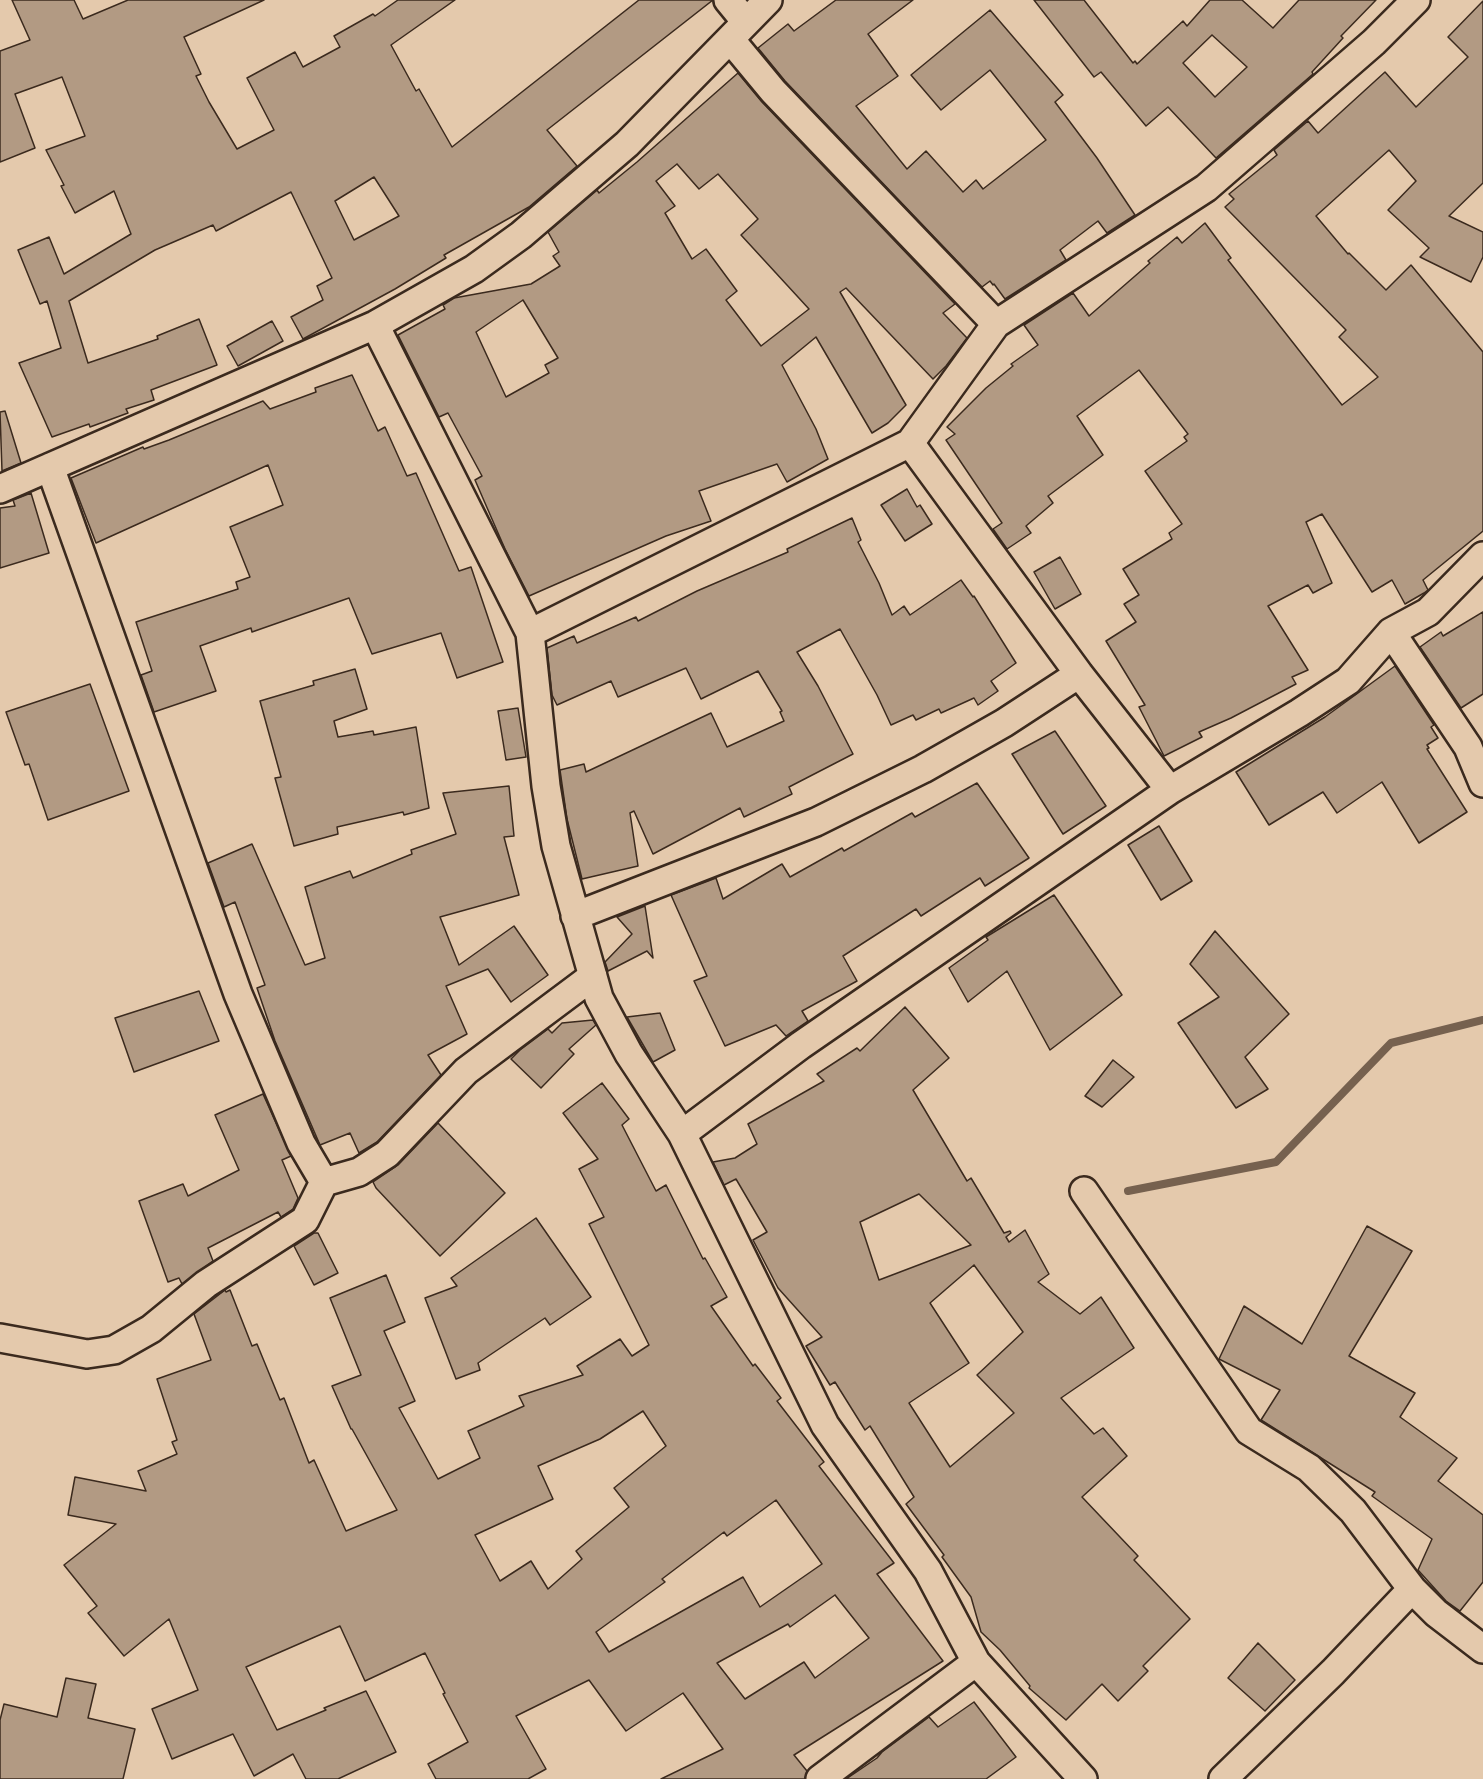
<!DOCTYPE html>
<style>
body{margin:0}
canvas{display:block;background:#e4c9ac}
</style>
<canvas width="1483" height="1779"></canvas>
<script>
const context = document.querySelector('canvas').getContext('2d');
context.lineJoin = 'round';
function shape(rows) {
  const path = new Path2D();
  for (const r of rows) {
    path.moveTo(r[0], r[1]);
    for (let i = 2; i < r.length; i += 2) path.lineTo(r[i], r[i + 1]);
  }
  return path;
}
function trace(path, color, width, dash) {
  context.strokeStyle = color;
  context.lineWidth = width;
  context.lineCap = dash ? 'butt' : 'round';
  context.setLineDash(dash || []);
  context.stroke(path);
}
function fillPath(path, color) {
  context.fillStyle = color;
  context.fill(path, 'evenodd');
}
const stream = shape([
 [1128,1191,1276,1162,1391,1043,1483,1020]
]);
const building = shape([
 [12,0,74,0,83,19,128,0,264,0,184,37,201,74,196,76,209,102,237,149,274,130,247,78,295,52,303,67,340,47,334,36,373,14,375,16,398,0,455,0,391,45,416,91,419,89,452,147,639,0,713,0,547,130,577,166,529,207,444,255,446,258,395,289,303,339,291,317,323,300,317,286,332,278,291,192,216,231,213,225,155,250,69,301,88,363,158,339,157,336,199,319,217,365,151,390,154,400,126,409,128,413,90,427,89,424,52,437,19,363,61,348,47,301,40,304,18,250,49,237,64,274,131,234,114,191,75,213,61,186,64,185,46,150,85,136,62,77,15,94,35,148,0,162,0,51,30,40,12,0],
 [374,177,399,216,354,240,335,201,374,177],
 [836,0,913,0,868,34,898,76,856,106,907,169,926,151,963,192,976,180,983,189,1046,140,990,70,941,110,911,75,990,10,1063,95,1055,102,1097,158,1135,215,1107,233,1098,221,1060,250,1066,260,1005,299,994,284,993,285,990,281,982,287,785,81,758,48,788,24,794,31,836,0],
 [1034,0,1084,0,1133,63,1135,61,1137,64,1183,21,1187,26,1210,0,1242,0,1273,28,1299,0,1376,0,1341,36,1343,38,1312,72,1313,74,1216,158,1168,107,1146,126,1101,72,1094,77,1034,0],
 [1212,35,1247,67,1215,97,1183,63,1212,35],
 [1483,1,1483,183,1449,216,1483,232,1483,257,1471,282,1420,257,1429,248,1388,210,1416,181,1389,150,1316,216,1348,254,1349,253,1386,290,1411,265,1483,352,1483,531,1423,580,1428,590,1424,593,1405,604,1392,580,1372,592,1322,514,1306,522,1332,583,1313,593,1308,585,1268,606,1308,670,1292,677,1296,684,1231,718,1199,732,1202,737,1164,756,1139,707,1145,705,1106,641,1136,622,1124,604,1139,595,1123,569,1172,539,1169,533,1182,524,1145,471,1187,441,1184,437,1188,434,1139,370,1077,416,1103,455,1048,496,1053,503,1026,526,1031,533,1007,549,993,529,1002,523,946,440,955,434,947,427,986,388,1013,366,1011,364,1038,345,1024,325,1073,293,1089,316,1150,263,1148,261,1177,237,1182,243,1205,223,1231,258,1228,260,1342,405,1378,377,1339,337,1346,330,1225,207,1234,199,1229,194,1277,155,1274,150,1308,121,1318,133,1385,72,1416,107,1468,57,1448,37,1483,1],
 [738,73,762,102,955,304,943,313,967,338,946,366,933,379,846,288,840,292,906,405,888,423,872,433,816,337,782,365,816,429,828,459,787,482,777,464,699,491,711,521,666,536,529,596,505,549,475,480,482,476,448,413,439,417,398,335,445,309,443,305,454,298,531,284,560,266,553,256,559,252,548,232,597,190,599,193,637,162,738,73],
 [677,164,699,189,718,174,758,219,741,235,809,309,761,346,726,300,737,291,706,249,692,259,665,213,675,206,656,181,677,164],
 [523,300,558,358,545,365,549,373,506,397,476,332,523,300],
 [272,321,283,341,238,366,227,346,272,321],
 [352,375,378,431,385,427,407,476,416,473,459,571,471,567,503,662,457,678,441,633,372,654,349,598,252,632,251,628,200,646,216,691,154,712,141,675,152,671,136,622,238,589,236,582,250,577,230,527,283,505,268,465,96,543,71,478,143,447,144,449,169,440,263,401,270,409,316,392,315,388,352,375],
 [5,411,21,463,2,471,0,412,5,411],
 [907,489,917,507,920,505,932,524,905,541,881,505,907,489],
 [31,493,49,553,0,568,0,508,15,506,13,500,31,493],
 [852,518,861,540,858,542,879,583,892,615,904,606,910,615,961,580,973,597,974,596,1016,663,991,681,998,691,978,705,974,698,941,713,939,709,916,720,913,715,891,725,877,695,840,629,797,652,818,686,853,754,789,787,792,794,744,817,740,808,653,854,634,811,630,813,638,866,582,879,567,819,560,770,584,764,586,772,711,713,727,747,784,721,780,712,782,711,758,671,701,699,686,668,618,697,611,681,557,705,552,695,547,648,574,636,577,643,636,617,638,621,697,591,788,552,787,549,852,518],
 [1060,557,1081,594,1055,609,1034,572,1060,557],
 [1483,612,1483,694,1461,708,1420,647,1441,632,1443,636,1483,612],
 [1395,666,1434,725,1431,727,1438,738,1427,745,1429,748,1427,749,1467,812,1419,843,1382,782,1337,813,1323,792,1269,825,1236,772,1325,717,1395,666],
 [355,669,367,709,334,721,338,737,373,731,374,735,416,727,429,808,404,815,403,812,337,827,338,834,294,846,275,778,281,777,260,701,314,685,313,681,355,669],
 [90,684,129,791,48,820,29,764,25,765,6,712,90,684],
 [518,708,526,757,506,760,498,711,518,708],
 [1055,731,1106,806,1063,834,1012,754,1055,731],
 [977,783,1029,858,985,886,980,878,921,916,916,909,843,956,857,981,802,1011,808,1021,786,1036,776,1025,725,1046,694,981,707,976,671,895,716,878,723,899,782,864,790,877,842,848,844,851,912,813,915,817,977,783],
 [509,786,514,836,504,837,519,895,440,917,459,965,514,926,548,975,511,1002,488,969,446,986,467,1034,428,1055,441,1075,377,1142,359,1153,350,1133,320,1145,275,1041,257,988,265,985,235,902,224,907,208,863,252,844,305,965,325,958,305,887,350,871,353,878,412,854,411,850,456,834,443,793,509,786],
 [1159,826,1192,881,1161,900,1128,845,1159,826],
 [1054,895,1122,995,1050,1050,1007,971,968,1002,949,968,988,940,986,937,1054,895],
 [645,906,653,958,647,951,608,971,605,962,632,934,617,917,645,906],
 [1215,931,1289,1014,1245,1057,1268,1089,1236,1108,1178,1023,1219,997,1190,964,1215,931],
 [199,991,219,1041,134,1072,115,1018,199,991],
 [905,1007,949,1058,913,1090,967,1181,971,1178,1004,1233,1010,1231,1011,1233,1006,1237,1009,1242,1025,1230,1049,1274,1038,1282,1080,1314,1101,1297,1134,1348,1061,1398,1094,1434,1103,1428,1127,1456,1082,1497,1138,1556,1134,1560,1190,1619,1143,1666,1148,1671,1118,1701,1102,1684,1066,1720,1029,1688,1030,1686,1000,1650,981,1632,971,1597,942,1557,944,1555,906,1504,914,1497,870,1426,865,1430,835,1382,830,1385,806,1346,822,1337,778,1288,753,1240,767,1232,736,1179,724,1185,713,1162,735,1158,757,1144,748,1124,824,1081,817,1074,857,1048,860,1051,905,1007],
 [919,1194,971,1245,879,1280,860,1222,919,1194],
 [974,1265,1023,1332,977,1375,1014,1413,950,1467,909,1403,969,1363,930,1303,974,1265],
 [660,1013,675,1050,653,1062,627,1017,660,1013],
 [593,1020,596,1025,569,1049,574,1054,541,1088,511,1059,520,1050,548,1029,552,1033,562,1023,593,1020],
 [1113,1060,1134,1077,1102,1107,1085,1096,1113,1060],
 [602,1083,629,1119,622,1125,656,1191,666,1185,703,1259,705,1258,727,1297,711,1306,753,1366,755,1364,781,1398,777,1401,824,1462,819,1466,894,1563,877,1574,943,1661,794,1755,807,1771,805,1779,661,1779,723,1749,683,1693,626,1731,589,1680,516,1716,546,1769,528,1779,436,1779,428,1764,468,1742,443,1694,445,1693,425,1653,365,1681,340,1626,246,1667,277,1730,326,1710,324,1708,366,1691,396,1752,338,1779,306,1779,293,1754,254,1776,233,1734,172,1759,152,1709,198,1690,169,1619,124,1656,88,1613,97,1606,64,1565,116,1524,68,1515,75,1477,146,1491,138,1471,177,1454,172,1442,177,1440,157,1379,211,1360,194,1314,225,1290,226,1292,230,1290,252,1346,257,1344,280,1400,284,1398,309,1463,314,1460,346,1531,397,1510,352,1429,351,1429,332,1386,361,1375,330,1298,386,1275,405,1322,384,1331,415,1401,399,1408,438,1479,480,1458,468,1431,524,1406,519,1396,583,1375,577,1366,620,1339,632,1356,649,1345,589,1224,604,1217,579,1169,598,1159,563,1113,602,1083],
 [643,1411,666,1446,614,1488,629,1507,576,1551,582,1559,548,1589,531,1561,500,1581,475,1535,553,1499,538,1466,600,1439,643,1411],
 [776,1500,822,1564,760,1607,743,1577,609,1652,596,1632,665,1582,662,1579,724,1532,727,1536,776,1500],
 [835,1595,869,1638,815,1678,804,1662,745,1699,717,1663,788,1624,790,1627,835,1595],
 [263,1094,291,1156,282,1160,298,1198,293,1209,281,1217,278,1212,208,1248,213,1261,182,1284,179,1278,168,1282,139,1201,183,1184,188,1196,239,1170,215,1115,263,1094],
 [438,1123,505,1193,440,1256,376,1188,373,1182,398,1165,438,1123],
 [536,1218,591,1297,550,1325,545,1318,478,1363,480,1370,456,1379,425,1298,457,1286,451,1278,536,1218],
 [1367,1226,1412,1251,1349,1356,1415,1393,1400,1417,1457,1458,1438,1481,1483,1515,1483,1582,1460,1611,1446,1601,1418,1570,1432,1539,1372,1496,1375,1492,1261,1420,1280,1390,1219,1359,1244,1306,1302,1344,1367,1226],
 [314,1233,318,1233,338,1273,314,1285,294,1246,314,1233],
 [1258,1643,1295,1680,1265,1711,1228,1678,1258,1643],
 [66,1678,96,1684,88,1718,135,1729,123,1779,0,1779,0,1720,4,1704,57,1717,66,1678],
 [974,1702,1016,1757,986,1779,846,1779,877,1758,882,1752,929,1717,938,1727,974,1702]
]);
const minor = shape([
 [728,0,746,22],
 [730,39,773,91,996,324],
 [375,325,530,633,546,786,556,846,599,998,629,1054,682,1134,825,1425,928,1571,976,1662,1083,1779],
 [910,443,1079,674,1170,790],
 [0,489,375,325,474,269,521,235,627,144,768,0],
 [1391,632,1468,747,1483,783],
 [530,633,910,443,996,324,1206,188,1374,42,1416,0],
 [575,916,816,822,923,769,1004,723,1079,674],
 [682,1134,801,1045,1170,790,1299,713,1348,681,1391,632,1428,612,1483,556],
 [324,1182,359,1172,387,1154,466,1071,593,976],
 [1084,1191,1249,1431,1309,1468,1353,1511,1412,1589,1436,1613,1483,1649],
 [0,1338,87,1354,114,1350,151,1329,206,1284,305,1220,324,1182,301,1143,238,994,50,467],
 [820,1779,976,1662],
 [1223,1779,1333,1672,1412,1589]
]);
trace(stream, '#76614f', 8);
fillPath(building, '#b29a83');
trace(building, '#3b2a1e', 1.5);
trace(minor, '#3b2a1e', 32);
trace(minor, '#e4c9ac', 27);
</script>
